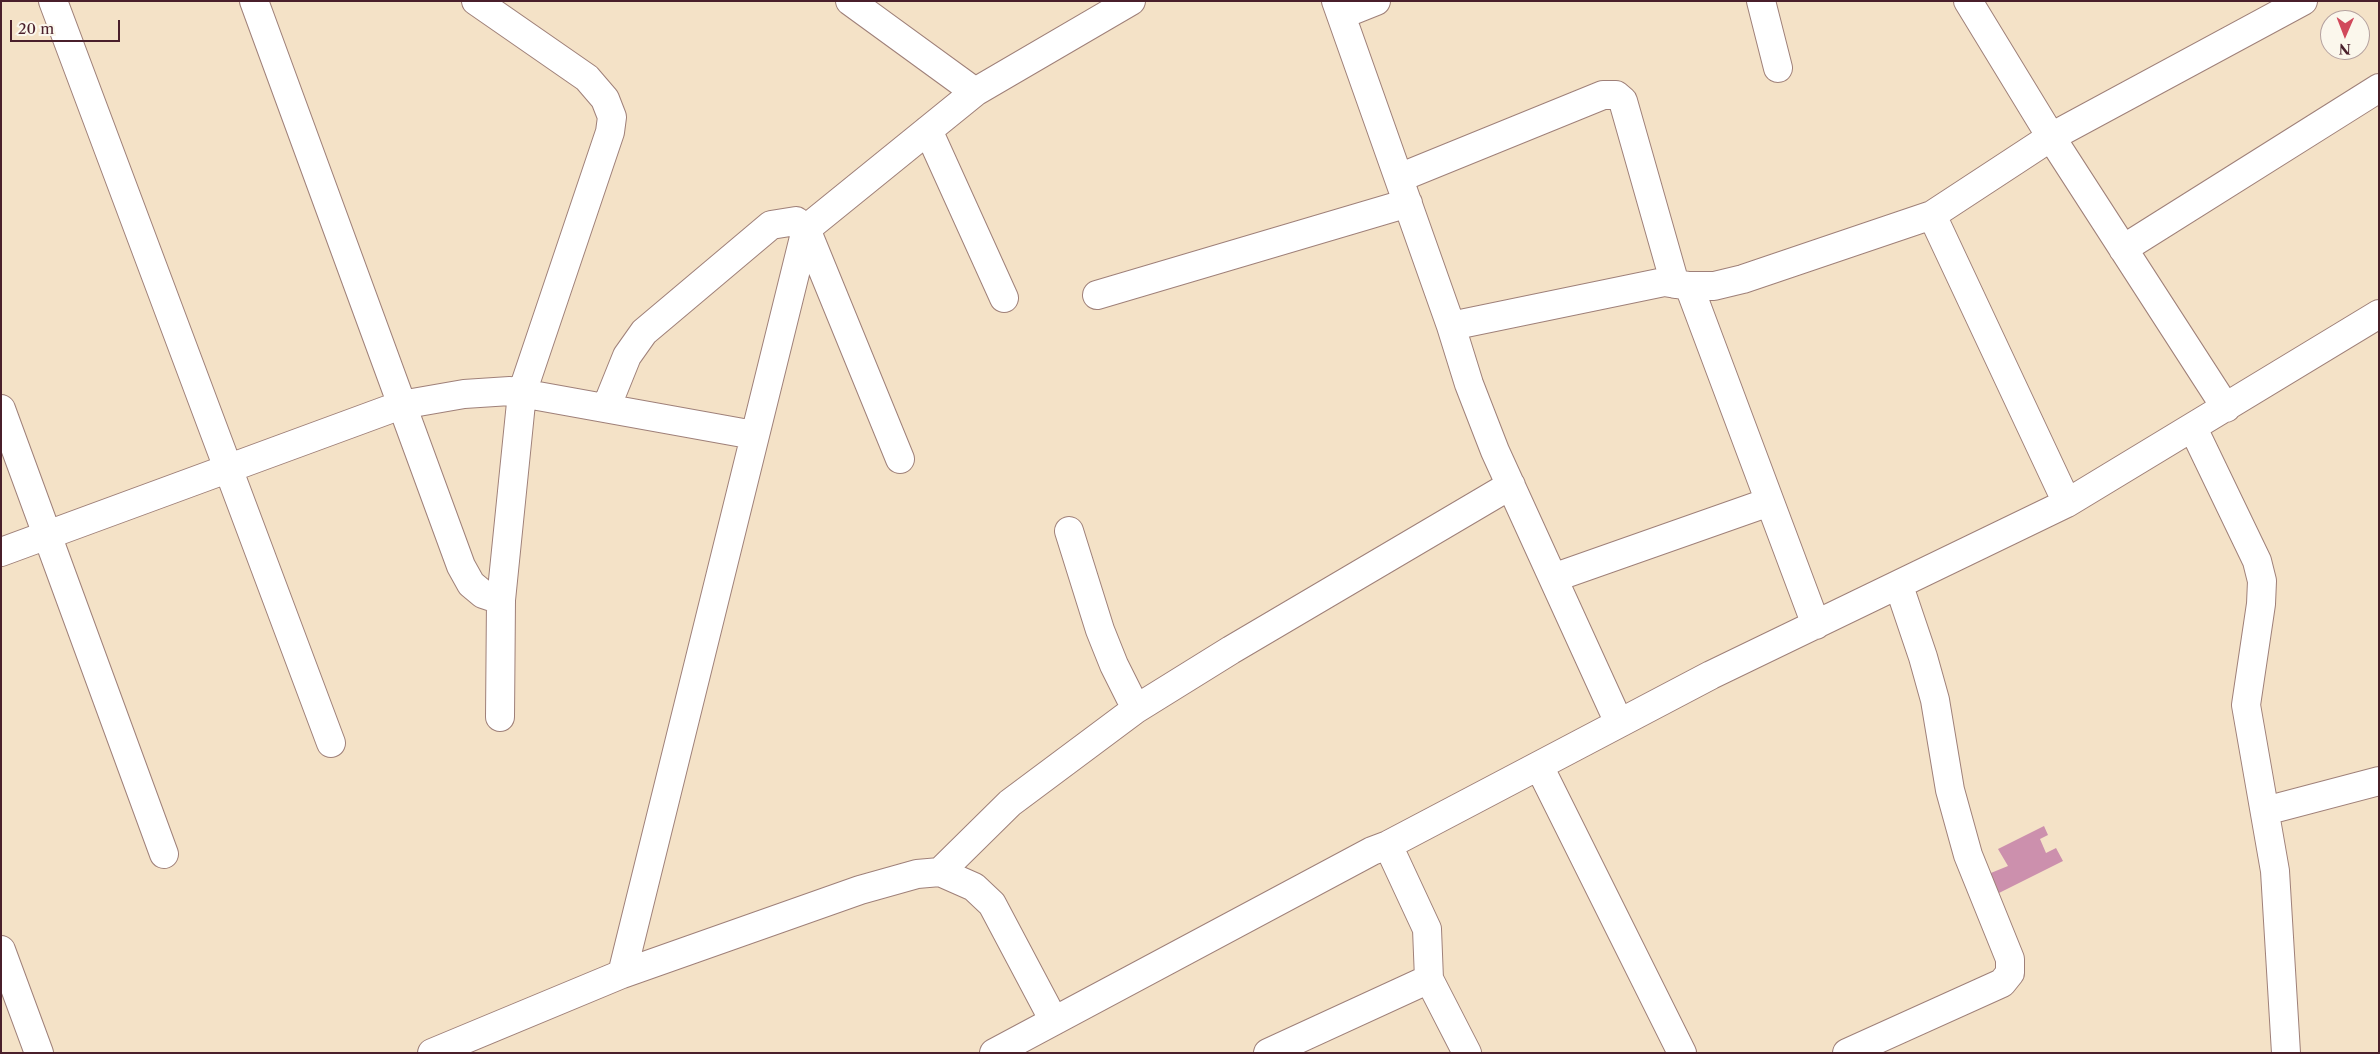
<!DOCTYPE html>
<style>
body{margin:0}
#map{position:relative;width:2380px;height:1054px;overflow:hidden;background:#f4e2c7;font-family:"Libre Caslon Text",serif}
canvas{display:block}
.frame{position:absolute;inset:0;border:2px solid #4a1f2b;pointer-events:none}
.north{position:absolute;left:2320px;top:10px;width:50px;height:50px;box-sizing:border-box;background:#fbf7ec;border:1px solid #b4a19f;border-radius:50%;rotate:181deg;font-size:14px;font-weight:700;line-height:20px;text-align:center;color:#4a1f2b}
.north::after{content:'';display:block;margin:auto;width:18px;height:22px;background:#d1495b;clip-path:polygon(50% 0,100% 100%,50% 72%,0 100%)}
.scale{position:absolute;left:10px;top:20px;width:110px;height:22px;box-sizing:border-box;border:2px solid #4a1f2b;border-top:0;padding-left:6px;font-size:15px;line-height:18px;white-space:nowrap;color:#4a1f2b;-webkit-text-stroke:4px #fbf7ec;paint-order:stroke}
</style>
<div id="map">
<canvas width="2380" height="1054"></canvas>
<div class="frame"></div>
<div class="north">N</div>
<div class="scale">20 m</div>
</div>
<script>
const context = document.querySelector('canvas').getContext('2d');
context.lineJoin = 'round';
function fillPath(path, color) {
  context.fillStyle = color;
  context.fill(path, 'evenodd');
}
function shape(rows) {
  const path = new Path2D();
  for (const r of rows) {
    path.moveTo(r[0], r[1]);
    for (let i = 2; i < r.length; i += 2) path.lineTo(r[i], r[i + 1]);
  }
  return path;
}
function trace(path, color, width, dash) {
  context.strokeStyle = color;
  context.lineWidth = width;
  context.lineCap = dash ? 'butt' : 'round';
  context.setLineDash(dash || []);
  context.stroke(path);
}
const building = shape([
 [2044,826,2048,835,2040,839,2046,853,2056,848,2063,861,1991,897,1981,877,2008,866,1998,849]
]);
const minor = shape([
 [53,1,331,743],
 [254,1,461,566,471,584,483,594,501,600],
 [476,1,587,78,605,99,612,117,610,132,522,393,501,600,500,717],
 [850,1,975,92],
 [1336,1,1451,326,1469,384,1495,451,1619,723],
 [1761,1,1778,68],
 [1968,1,2051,137,2226,408],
 [1341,15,1376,1],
 [928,130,1004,298],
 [1399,178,1603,95,1616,95,1623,101,1675,284],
 [1932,215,2067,503],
 [2123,249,2379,88],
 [1689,286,1816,625],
 [1097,295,1408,203],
 [1451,326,1664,282,1689,286,1714,286,1743,279,1932,215,2051,137,2303,1],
 [606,408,627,356,644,332,771,225,796,221,806,229,900,459],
 [1,409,164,854],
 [2193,428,2257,561,2262,581,2261,604,2246,705,2275,871,2286,1053],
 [1069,531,1100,630,1114,665,1136,709],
 [1,552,401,405,464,394,510,391,754,435],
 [1553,578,1769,502],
 [1539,766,1682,1053],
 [2265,811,2379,781],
 [1388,845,1427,929,1429,979,1467,1053],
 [940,872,1010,803,1136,709,1231,650,1511,485],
 [1,950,39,1053],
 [622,974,860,890,917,874,940,872,974,887,992,904,1054,1021],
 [432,1053,622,974,806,229,975,92,1131,1],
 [994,1053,1372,851,1388,845,1711,675,2067,503,2379,314],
 [1268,1053,1429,979],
 [1847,1053,2002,983,2010,973,2010,959,1968,855,1950,790,1935,700,1923,657,1899,586]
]);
fillPath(building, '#cc90ad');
trace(minor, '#9f8079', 30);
trace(minor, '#fff', 28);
</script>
